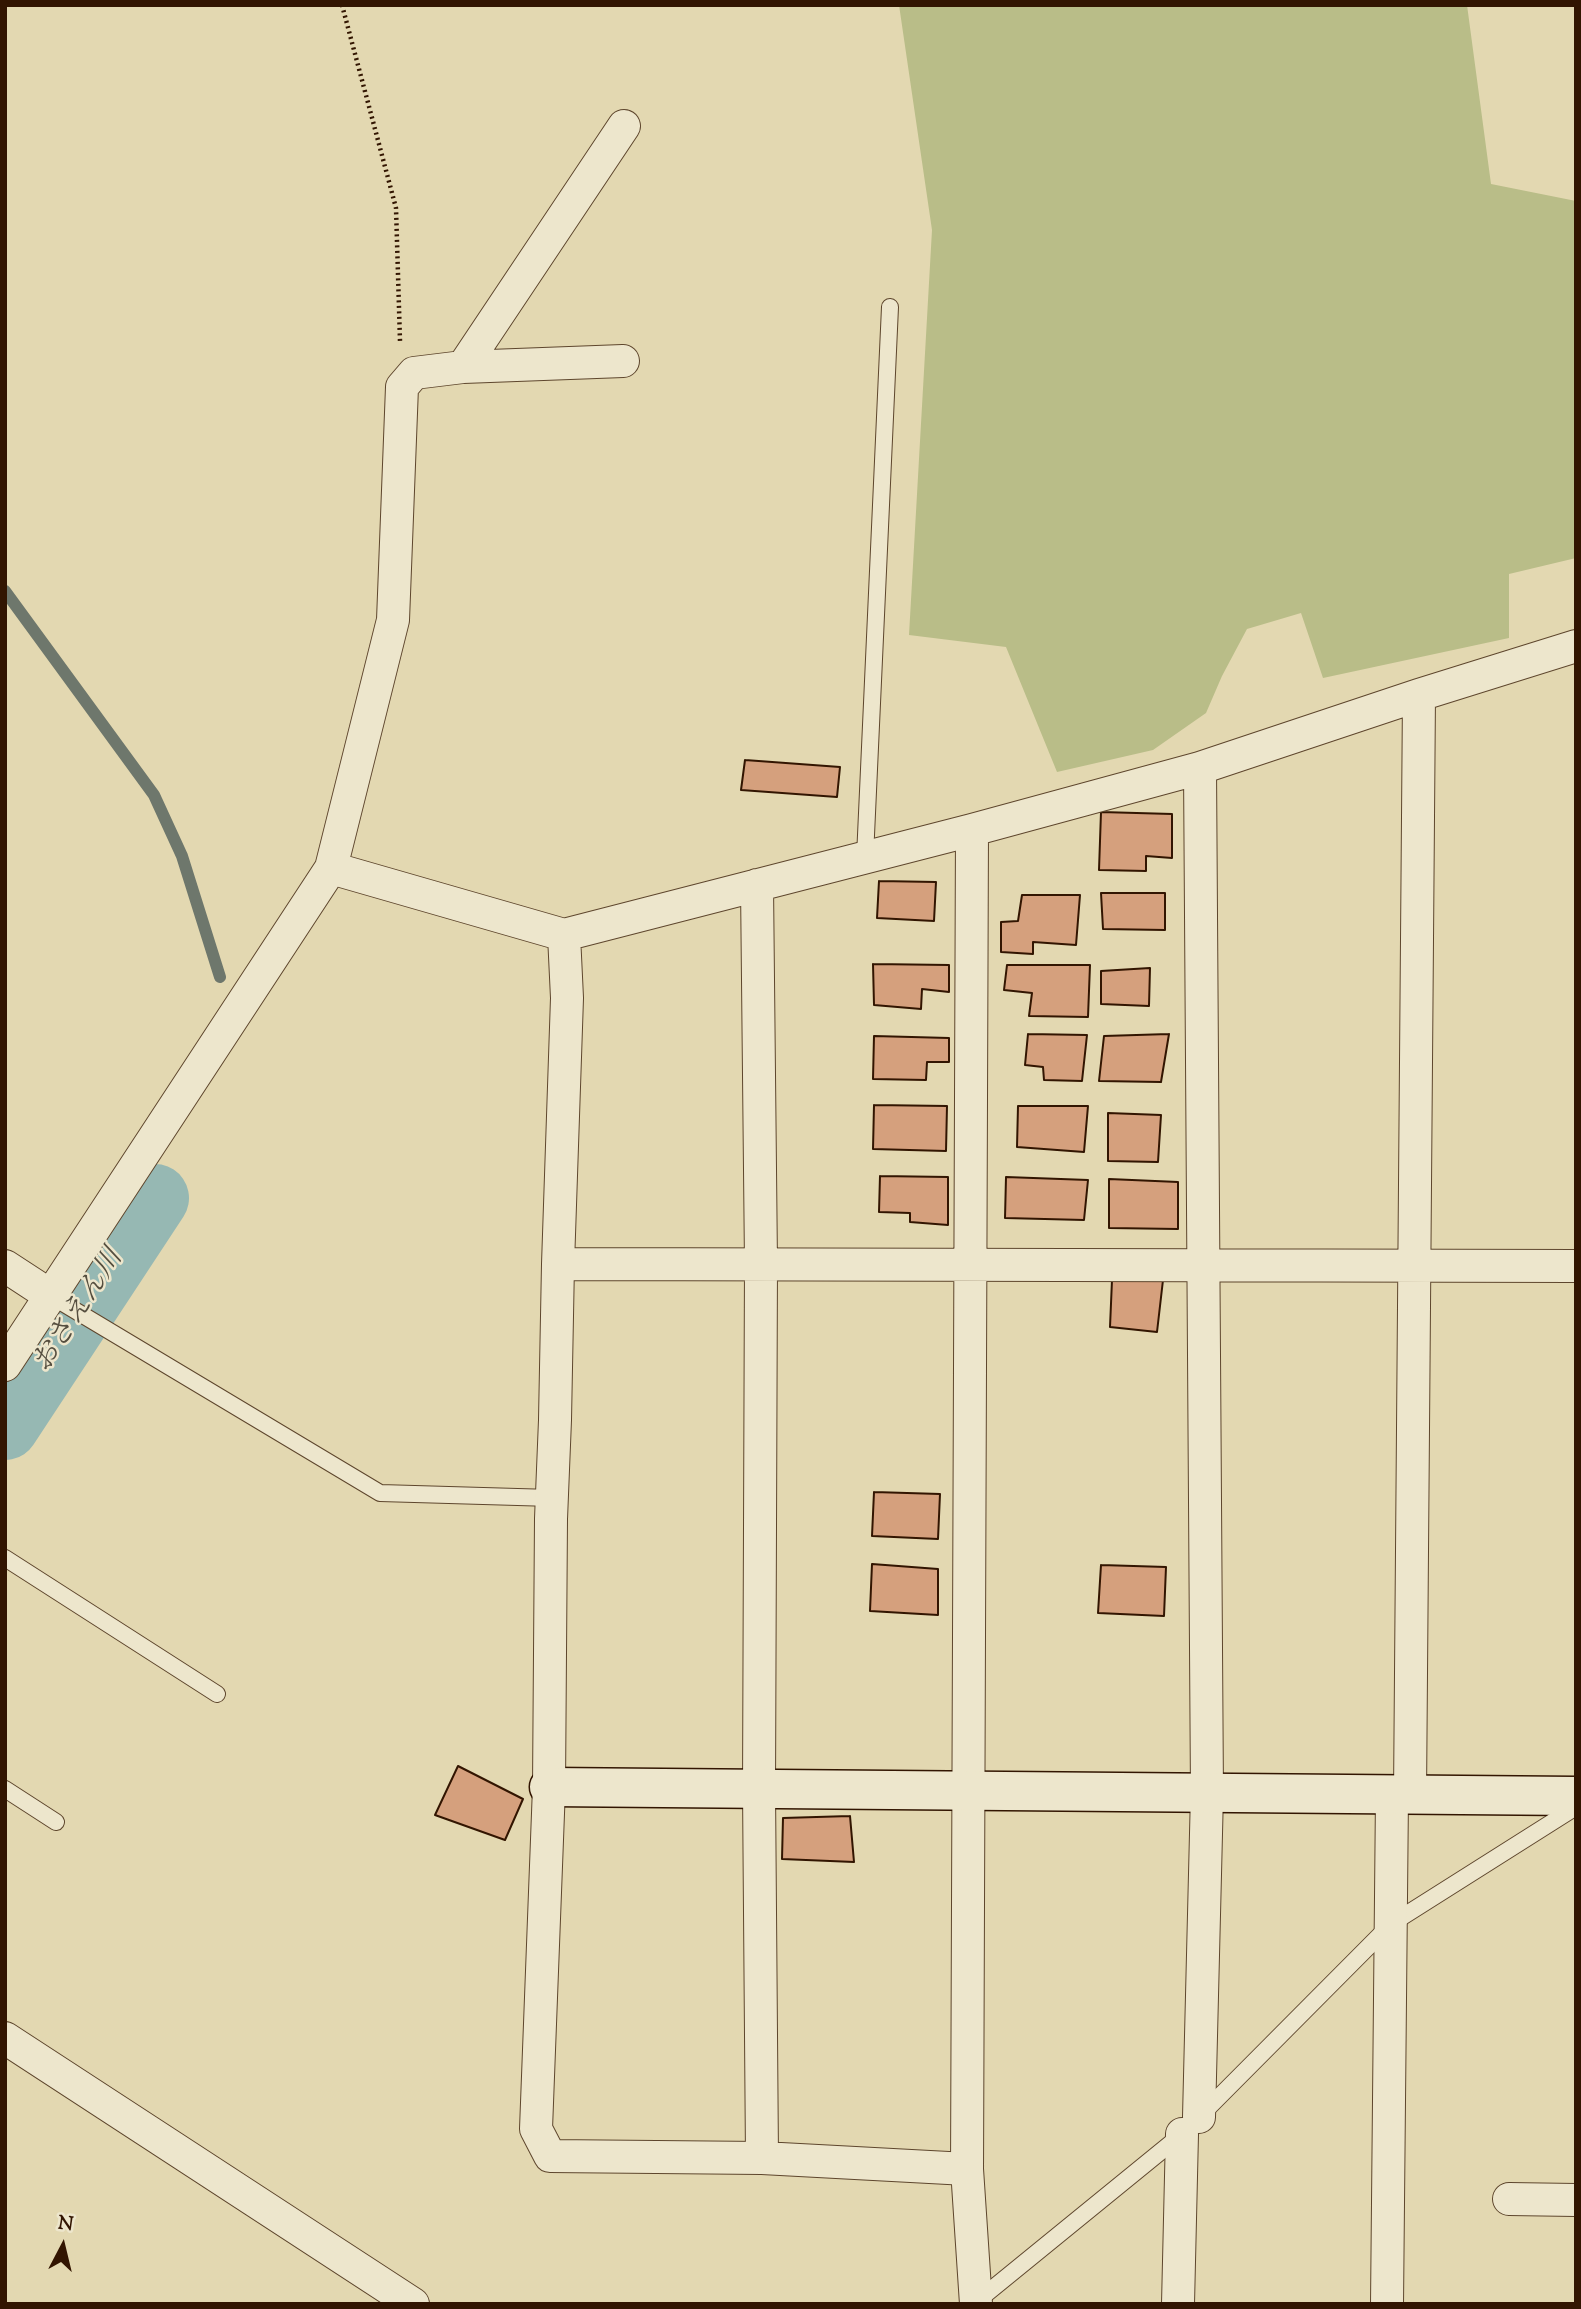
<!DOCTYPE html>
<meta charset="utf-8">
<style>
body{margin:0}
#map{position:relative;width:1581px;height:2309px;overflow:hidden;background:#e3d8b1;font-family:"Sorts Mill Goudy",serif}
canvas{display:block}
.frame{position:absolute;inset:0;border:7px solid #321501;pointer-events:none}
.north{position:absolute;left:28px;top:2211px;width:70px;height:70px;-webkit-text-stroke:5px #ede6cc;paint-order:stroke;rotate:7deg;font-size:19px;font-weight:700;line-height:28px;text-align:center;color:#321501}
.north::after{content:'';display:block;margin:auto;width:24px;height:32px;background:#321501;clip-path:polygon(50% 0,100% 100%,50% 72%,0 100%)}
</style>
<div id="map">
<canvas width="1581" height="2309"></canvas>
<div class="frame"></div>
<div class="north">N</div>
</div>
<script>
const context = document.querySelector('canvas').getContext('2d');
context.lineJoin = 'round';
function fillPath(path, color) {
  context.fillStyle = color;
  context.fill(path, 'evenodd');
}
function shape(rows) {
  const path = new Path2D();
  for (const r of rows) {
    path.moveTo(r[0], r[1]);
    for (let i = 2; i < r.length; i += 2) path.lineTo(r[i], r[i + 1]);
  }
  return path;
}
function trace(path, color, width, dash) {
  context.strokeStyle = color;
  context.lineWidth = width;
  context.lineCap = dash ? 'butt' : 'round';
  context.setLineDash(dash || []);
  context.stroke(path);
}
function write(font, color, halo, rows, align = 'center') {
  context.font = font + ' "Sorts Mill Goudy","Noto Serif JP",serif';
  context.lineWidth = 5;
  context.setLineDash([]);
  context.textBaseline = 'middle';
  context.strokeStyle = halo;
  context.fillStyle = color;
  for (const [text, x, y, turn = 0] of rows) {
    context.save();
    context.translate(x, y);
    context.rotate((+turn || 0) * Math.PI / 180);
    context.textAlign = isNaN(turn) ? turn : align;
    if (halo) context.strokeText(text, 0, 0);
    context.fillText(text, 0, 0);
    context.restore();
  }
}
const green = shape([
 [899,5,1467,5,1491,184,1576,201,1576,558,1509,574,1509,638,1323,678,1301,613,1247,629,1222,676,1206,713,1153,750,1057,772,1006,647,909,635,932,230]
]);
const stream = shape([
 [5,591,154,795,182,856,220,977]
]);
const river = shape([
 [5,1426,155,1198]
]);
const building = shape([
 [745,760,840,767,837,797,741,790,745,760],
 [1101,812,1172,814,1172,858,1146,856,1146,871,1099,870,1101,812],
 [879,881,936,882,934,921,877,918,879,881],
 [1101,893,1165,893,1165,930,1103,929,1101,893],
 [1022,895,1080,895,1076,945,1033,942,1033,954,1001,952,1001,922,1018,921,1022,895],
 [873,964,949,965,949,992,922,989,921,1009,874,1005,873,964],
 [1007,965,1090,965,1088,1017,1029,1016,1032,993,1004,990,1007,965],
 [1150,968,1149,1006,1101,1004,1101,971,1150,968],
 [1028,1034,1087,1035,1082,1081,1044,1080,1043,1067,1025,1065,1028,1034],
 [1169,1034,1161,1082,1099,1081,1104,1036,1169,1034],
 [874,1036,949,1038,949,1062,927,1062,926,1080,873,1079,874,1036],
 [874,1105,947,1106,946,1151,873,1149,874,1105],
 [1018,1106,1088,1106,1084,1152,1017,1147,1018,1106],
 [1108,1113,1161,1115,1158,1162,1108,1161,1108,1113],
 [880,1176,948,1177,948,1225,910,1222,910,1213,879,1212,880,1176],
 [1006,1177,1088,1180,1084,1220,1005,1218,1006,1177],
 [1109,1179,1178,1182,1178,1229,1109,1228,1109,1179],
 [1112,1280,1163,1280,1157,1332,1110,1327,1112,1280],
 [874,1492,940,1494,938,1539,872,1536,874,1492],
 [872,1564,938,1569,938,1615,870,1611,872,1564],
 [1101,1565,1166,1567,1164,1616,1098,1613,1101,1565],
 [458,1766,523,1799,505,1840,435,1815,458,1766],
 [850,1816,854,1862,782,1859,783,1818,850,1816]
]);
const path = shape([
 [342,5,396,208,400,341]
]);
const lane = shape([
 [865,857,890,307],
 [51,1296,380,1493,552,1498],
 [5,1558,217,1694],
 [5,1789,56,1822],
 [1202,2114,1391,1924,1576,1807],
 [976,2302,1181,2135]
]);
const street = shape([
 [463,367,623,361],
 [972,830,967,2169,976,2304],
 [331,868,393,620,402,387,414,373,463,367,624,126],
 [757,885,761,1264,759,1789,762,2158],
 [564,935,567,998,558,1264,555,1420,551,1519,549,1787,536,2129,550,2156,762,2158,967,2169],
 [558,1264,1576,1266],
 [5,1266,51,1296],
 [5,1365,331,868,564,935,972,830,1200,768,1419,695,1576,646],
 [1410,1795,1419,695],
 [5,2038,413,2304],
 [1199,2117,1207,1793,1200,768],
 [1509,2199,1576,2200],
 [1178,2304,1182,2134],
 [1387,2304,1392,1795]
]);
const secondary = shape([
 [549,1787,1576,1796]
]);
const waterNames = [
 ["おさえん川",80,1312,-57]
];
fillPath(green, '#b9bd88');
trace(stream, '#6e776c', 12);
trace(river, '#96b8b3', 68);
fillPath(building, '#d5a07d');
trace(building, '#321501', 2);
trace(lane, '#5e462d', 18);
trace(street, '#5e462d', 34);
trace(secondary, '#321501', 41);
trace(path, '#321501', 4.5, [2, 3.5]);
trace(lane, '#ede6cc', 16);
trace(street, '#ede6cc', 32);
trace(secondary, '#ede6cc', 38);
write('italic 28px', '#554e3f', '#ede6cc', waterNames);
</script>
